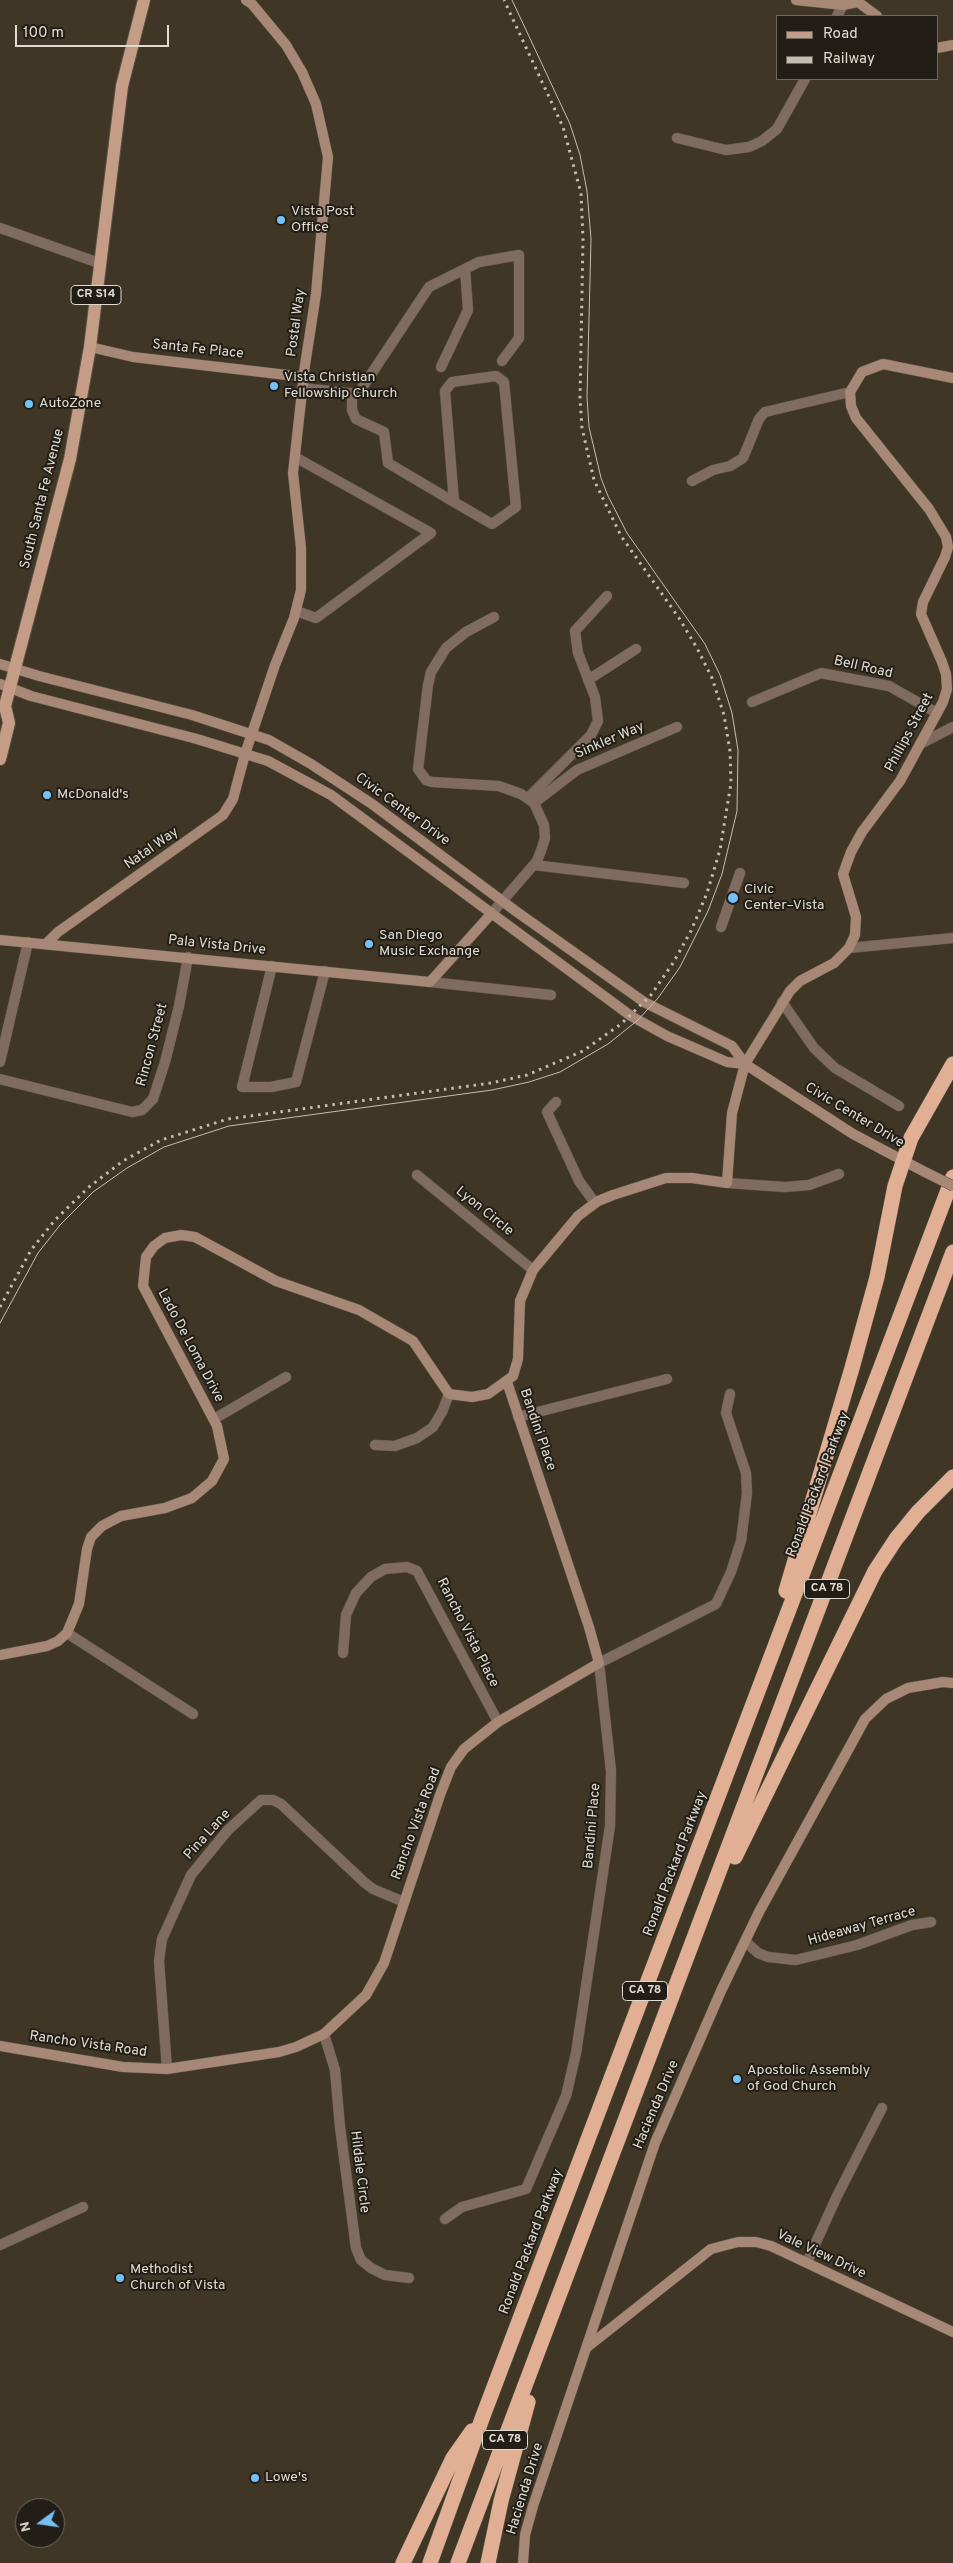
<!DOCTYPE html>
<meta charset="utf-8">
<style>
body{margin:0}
#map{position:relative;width:953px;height:2563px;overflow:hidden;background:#3f3625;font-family:Overpass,sans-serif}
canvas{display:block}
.legend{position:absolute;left:776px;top:15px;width:162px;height:65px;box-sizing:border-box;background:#221e17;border:1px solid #6e6a61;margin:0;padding:6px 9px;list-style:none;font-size:15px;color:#e0dbd0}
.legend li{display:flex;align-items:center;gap:10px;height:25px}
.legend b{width:25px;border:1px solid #6e6a61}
.north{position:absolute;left:15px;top:2498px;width:50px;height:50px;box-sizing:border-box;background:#221e17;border:1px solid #6e6a61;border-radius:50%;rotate:256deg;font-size:14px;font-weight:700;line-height:20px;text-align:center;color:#e0dbd0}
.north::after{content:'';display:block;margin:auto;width:18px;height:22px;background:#75c0f6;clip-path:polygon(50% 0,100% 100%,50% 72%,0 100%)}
.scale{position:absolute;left:15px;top:25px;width:154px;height:22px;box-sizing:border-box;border:2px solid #e0dbd0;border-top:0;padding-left:6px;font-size:15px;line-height:18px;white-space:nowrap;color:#e0dbd0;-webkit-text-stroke:4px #221e17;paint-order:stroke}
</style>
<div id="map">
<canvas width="953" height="2563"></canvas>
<ul class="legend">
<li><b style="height:6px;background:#c59d86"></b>Road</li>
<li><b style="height:6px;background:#c4beb2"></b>Railway</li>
</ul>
<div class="north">N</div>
<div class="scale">100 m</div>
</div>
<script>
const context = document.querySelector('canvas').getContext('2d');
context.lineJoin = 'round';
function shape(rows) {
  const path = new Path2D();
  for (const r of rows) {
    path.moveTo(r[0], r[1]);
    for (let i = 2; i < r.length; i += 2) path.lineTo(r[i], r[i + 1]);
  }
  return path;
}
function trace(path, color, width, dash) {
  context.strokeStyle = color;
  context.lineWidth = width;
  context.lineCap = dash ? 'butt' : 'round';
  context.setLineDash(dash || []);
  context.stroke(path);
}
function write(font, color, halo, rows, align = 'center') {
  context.font = font + ' Overpass,sans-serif';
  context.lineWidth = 4;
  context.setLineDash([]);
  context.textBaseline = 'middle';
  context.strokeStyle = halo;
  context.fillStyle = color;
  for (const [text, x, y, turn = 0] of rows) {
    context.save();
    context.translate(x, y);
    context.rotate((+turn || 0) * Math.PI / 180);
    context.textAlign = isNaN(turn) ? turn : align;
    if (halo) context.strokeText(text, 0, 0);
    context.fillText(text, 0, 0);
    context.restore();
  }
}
const street = shape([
 [837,16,843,5],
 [677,138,726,150,749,147,762,141,777,129,805,79],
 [0,228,99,263],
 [441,367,468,310,465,269],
 [302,388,358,394,429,287,479,262,519,255,519,338,502,361],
 [352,393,352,410,356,419,384,432,388,463,454,502,492,524,516,507,504,382,496,376,452,382,445,391,454,502],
 [295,457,431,533,316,618,296,611],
 [692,481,713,470,730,466,743,458,759,419,765,412,850,392],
 [588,680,636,649],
 [752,702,821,673,889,686,937,713],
 [920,744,953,727],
 [528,798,591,735,598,721,595,697,578,653,575,631,607,596],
 [534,803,577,770,677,727],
 [534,865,684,883],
 [492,913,537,861,542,848,545,838,544,825,534,803,521,794,499,786,432,782,426,780,418,769,428,685,431,672,446,648,466,632,494,617],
 [721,927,740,873],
 [849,948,953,938],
 [272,966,242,1087,271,1087,296,1082,325,971],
 [430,982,551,995],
 [782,1002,814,1048,835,1068,899,1106],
 [0,1062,28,942],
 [0,1079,132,1112,142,1110,153,1099,165,1062,179,1006,188,957],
 [556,1102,547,1112,579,1181,595,1203],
 [417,1175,533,1270],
 [727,1183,785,1187,809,1185,839,1174],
 [518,1417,667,1379],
 [214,1419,286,1377],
 [375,1445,395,1446,417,1438,433,1427,442,1412,449,1394],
 [67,1633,193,1714],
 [343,1653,346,1615,356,1593,371,1577,385,1569,407,1567,417,1571,498,1722],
 [745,1941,758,1953,768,1957,796,1960,857,1945,912,1925,931,1922],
 [324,2034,335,2070,340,2127,356,2248,361,2260,371,2268,385,2275,409,2278],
 [167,2069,159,1961,162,1939,191,1875,228,1830,261,1800,273,1800,281,1804,364,1882,373,1889,404,1902],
 [445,2219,462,2207,526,2189,566,2096,576,2053,610,1826,611,1771,599,1663,716,1604,731,1572,741,1541,747,1493,746,1473,726,1413,730,1394],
 [0,2245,83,2207],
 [807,2262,837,2196,882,2108]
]);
const secondary = shape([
 [796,0,843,5,858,2,877,16],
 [937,48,953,45],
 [90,347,133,357,304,377],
 [0,664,39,676,192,715,269,740,311,764,372,804,517,912,644,1002,732,1046,745,1064,853,1134,923,1171],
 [0,684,31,696,197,739,268,761,331,795,631,1016,667,1036,727,1062,745,1064],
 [0,940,430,982,492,913],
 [46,944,58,932,223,815,233,799,245,754,275,665,294,618,301,590,301,548,293,473,305,365,316,294,328,157,316,104,302,72,286,45,252,4,246,0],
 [0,1655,47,1646,58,1641,67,1633,79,1604,87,1549,91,1537,102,1526,121,1516,165,1508,192,1498,212,1481,224,1459,217,1426,143,1286,146,1257,154,1246,165,1238,181,1235,195,1237,276,1281,359,1310,413,1341,449,1394,472,1397,488,1394,513,1376,518,1359,520,1301,533,1270,578,1216,598,1201,613,1195,666,1178,692,1178,727,1183,732,1113,745,1064,790,991,800,981,834,963,849,948,855,935,856,917,843,874,851,852,862,832,900,781,943,702,947,689,946,674,942,662,921,614,923,602,945,557,948,547,946,537,929,509,856,418,851,406,850,392,862,372,883,364,953,378],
 [0,2046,123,2067,167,2069,279,2052,296,2047,324,2034,366,1995,384,1963,440,1795,451,1767,464,1749,498,1722,599,1663,589,1627,507,1382],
 [586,2348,711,2249,738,2242,756,2242,771,2246,953,2332],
 [523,2563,525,2535,533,2506,655,2143,721,1991,759,1912,865,1719,886,1699,908,1688,943,1682,953,1683]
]);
const primary = shape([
 [0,759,9,723,5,706,70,459,90,347,122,86,144,0]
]);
const highway = shape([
 [786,1591,852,1368,877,1277,895,1186,911,1138,953,1064],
 [735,1857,875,1571,896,1539,918,1512,953,1477],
 [403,2563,453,2458,472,2431],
 [430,2563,483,2416,953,1177],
 [458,2563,953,1252],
 [488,2563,501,2501,528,2402]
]);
const tram = shape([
 [0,1323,38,1253,60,1225,93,1192,127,1168,164,1147,229,1126,492,1090,529,1082,560,1072,608,1044,638,1020,658,998,680,967,708,911,722,874,737,811,738,750,732,713,720,675,705,644,627,533,608,496,601,478,589,427,587,397,591,239,587,191,580,155,570,124,512,0]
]);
const rail = shape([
 [0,1307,31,1250,55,1220,89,1187,123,1161,161,1140,228,1119,491,1083,527,1075,583,1051,621,1024,651,995,673,963,691,931,707,893,720,850,731,783,730,751,724,715,712,678,697,648,679,618,621,536,594,480,582,428,580,398,583,239,581,193,563,127,504,0]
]);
const secondaryBridge = shape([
 [923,1171,953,1186]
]);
const markers = [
 [281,220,5,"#75c0f6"],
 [274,386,5,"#75c0f6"],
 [29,404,5,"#75c0f6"],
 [47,795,5,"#75c0f6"],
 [733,898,6,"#75c0f6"],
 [369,944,5,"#75c0f6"],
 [737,2079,5,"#75c0f6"],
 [120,2278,5,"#75c0f6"],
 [255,2478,5,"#75c0f6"]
];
const shields = [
 [96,295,50],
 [827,1589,45],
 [645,1991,45],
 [505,2440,45]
];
const shieldNames = [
 ["CR S14",96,295],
 ["CA 78",827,1589],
 ["CA 78",645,1991],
 ["CA 78",505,2440]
];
const poiNames = [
 ["Vista Post",291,212],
 ["Office",291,228],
 ["Vista Christian",284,378],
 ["Fellowship Church",284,394],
 ["AutoZone",39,404],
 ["McDonald's",57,795],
 ["Civic",744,890],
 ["Center–Vista",744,906],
 ["San Diego",379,936],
 ["Music Exchange",379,952],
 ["Apostolic Assembly",747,2071],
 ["of God Church",747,2087],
 ["Methodist",130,2270],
 ["Church of Vista",130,2286],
 ["Lowe's",265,2478]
];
const streetNames = [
 ["Postal Way",297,323,-82],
 ["Santa Fe Place",198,350,6],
 ["South Santa Fe Avenue",43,499,-76],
 ["Bell Road",863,668,13],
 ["Phillips Street",910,733,-62],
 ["Sinkler Way",610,741,-23],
 ["Civic Center Drive",402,810,36],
 ["Natal Way",152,849,-35],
 ["Pala Vista Drive",217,946,6],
 ["Rincon Street",153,1045,-75],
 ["Civic Center Drive",854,1116,31],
 ["Lyon Circle",484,1212,39],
 ["Lado De Loma Drive",190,1346,62],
 ["Bandini Place",537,1430,71],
 ["Ronald Packard Parkway",819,1485,-69],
 ["Rancho Vista Place",467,1633,63],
 ["Rancho Vista Road",417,1824,-70],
 ["Bandini Place",593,1826,-85],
 ["Pina Lane",208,1835,-48],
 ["Ronald Packard Parkway",676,1864,-69],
 ["Hideaway Terrace",862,1927,-16],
 ["Rancho Vista Road",88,2045,8],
 ["Hacienda Drive",657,2105,-67],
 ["Hildale Circle",359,2172,83],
 ["Ronald Packard Parkway",532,2242,-69],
 ["Vale View Drive",821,2255,25],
 ["Hacienda Drive",526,2489,-73]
];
trace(street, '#5c5444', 11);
trace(secondary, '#5c5444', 11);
trace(primary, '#5c5444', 14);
trace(highway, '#5c5444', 16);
trace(street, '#7f6b60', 10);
trace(secondary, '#a78775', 10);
trace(primary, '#c59d86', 12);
trace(highway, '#e1b094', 15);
trace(tram, '#c4beb2', 1);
trace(rail, '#c4beb2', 3, [2.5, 5]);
trace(secondaryBridge, '#5c5444', 11, []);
trace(secondaryBridge, '#a78775', 10);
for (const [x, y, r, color] of markers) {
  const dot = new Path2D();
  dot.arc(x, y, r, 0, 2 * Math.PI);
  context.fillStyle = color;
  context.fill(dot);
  trace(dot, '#221e17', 2);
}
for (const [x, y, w] of shields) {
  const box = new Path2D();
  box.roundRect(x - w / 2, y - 9.5, w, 19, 4);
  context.fillStyle = '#221e17';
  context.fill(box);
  trace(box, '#e0dbd0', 1);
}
write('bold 12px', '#e0dbd0', null, shieldNames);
write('14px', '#e0dbd0', '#221e17', poiNames, 'left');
write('14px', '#e0dbd0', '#221e17', streetNames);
</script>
